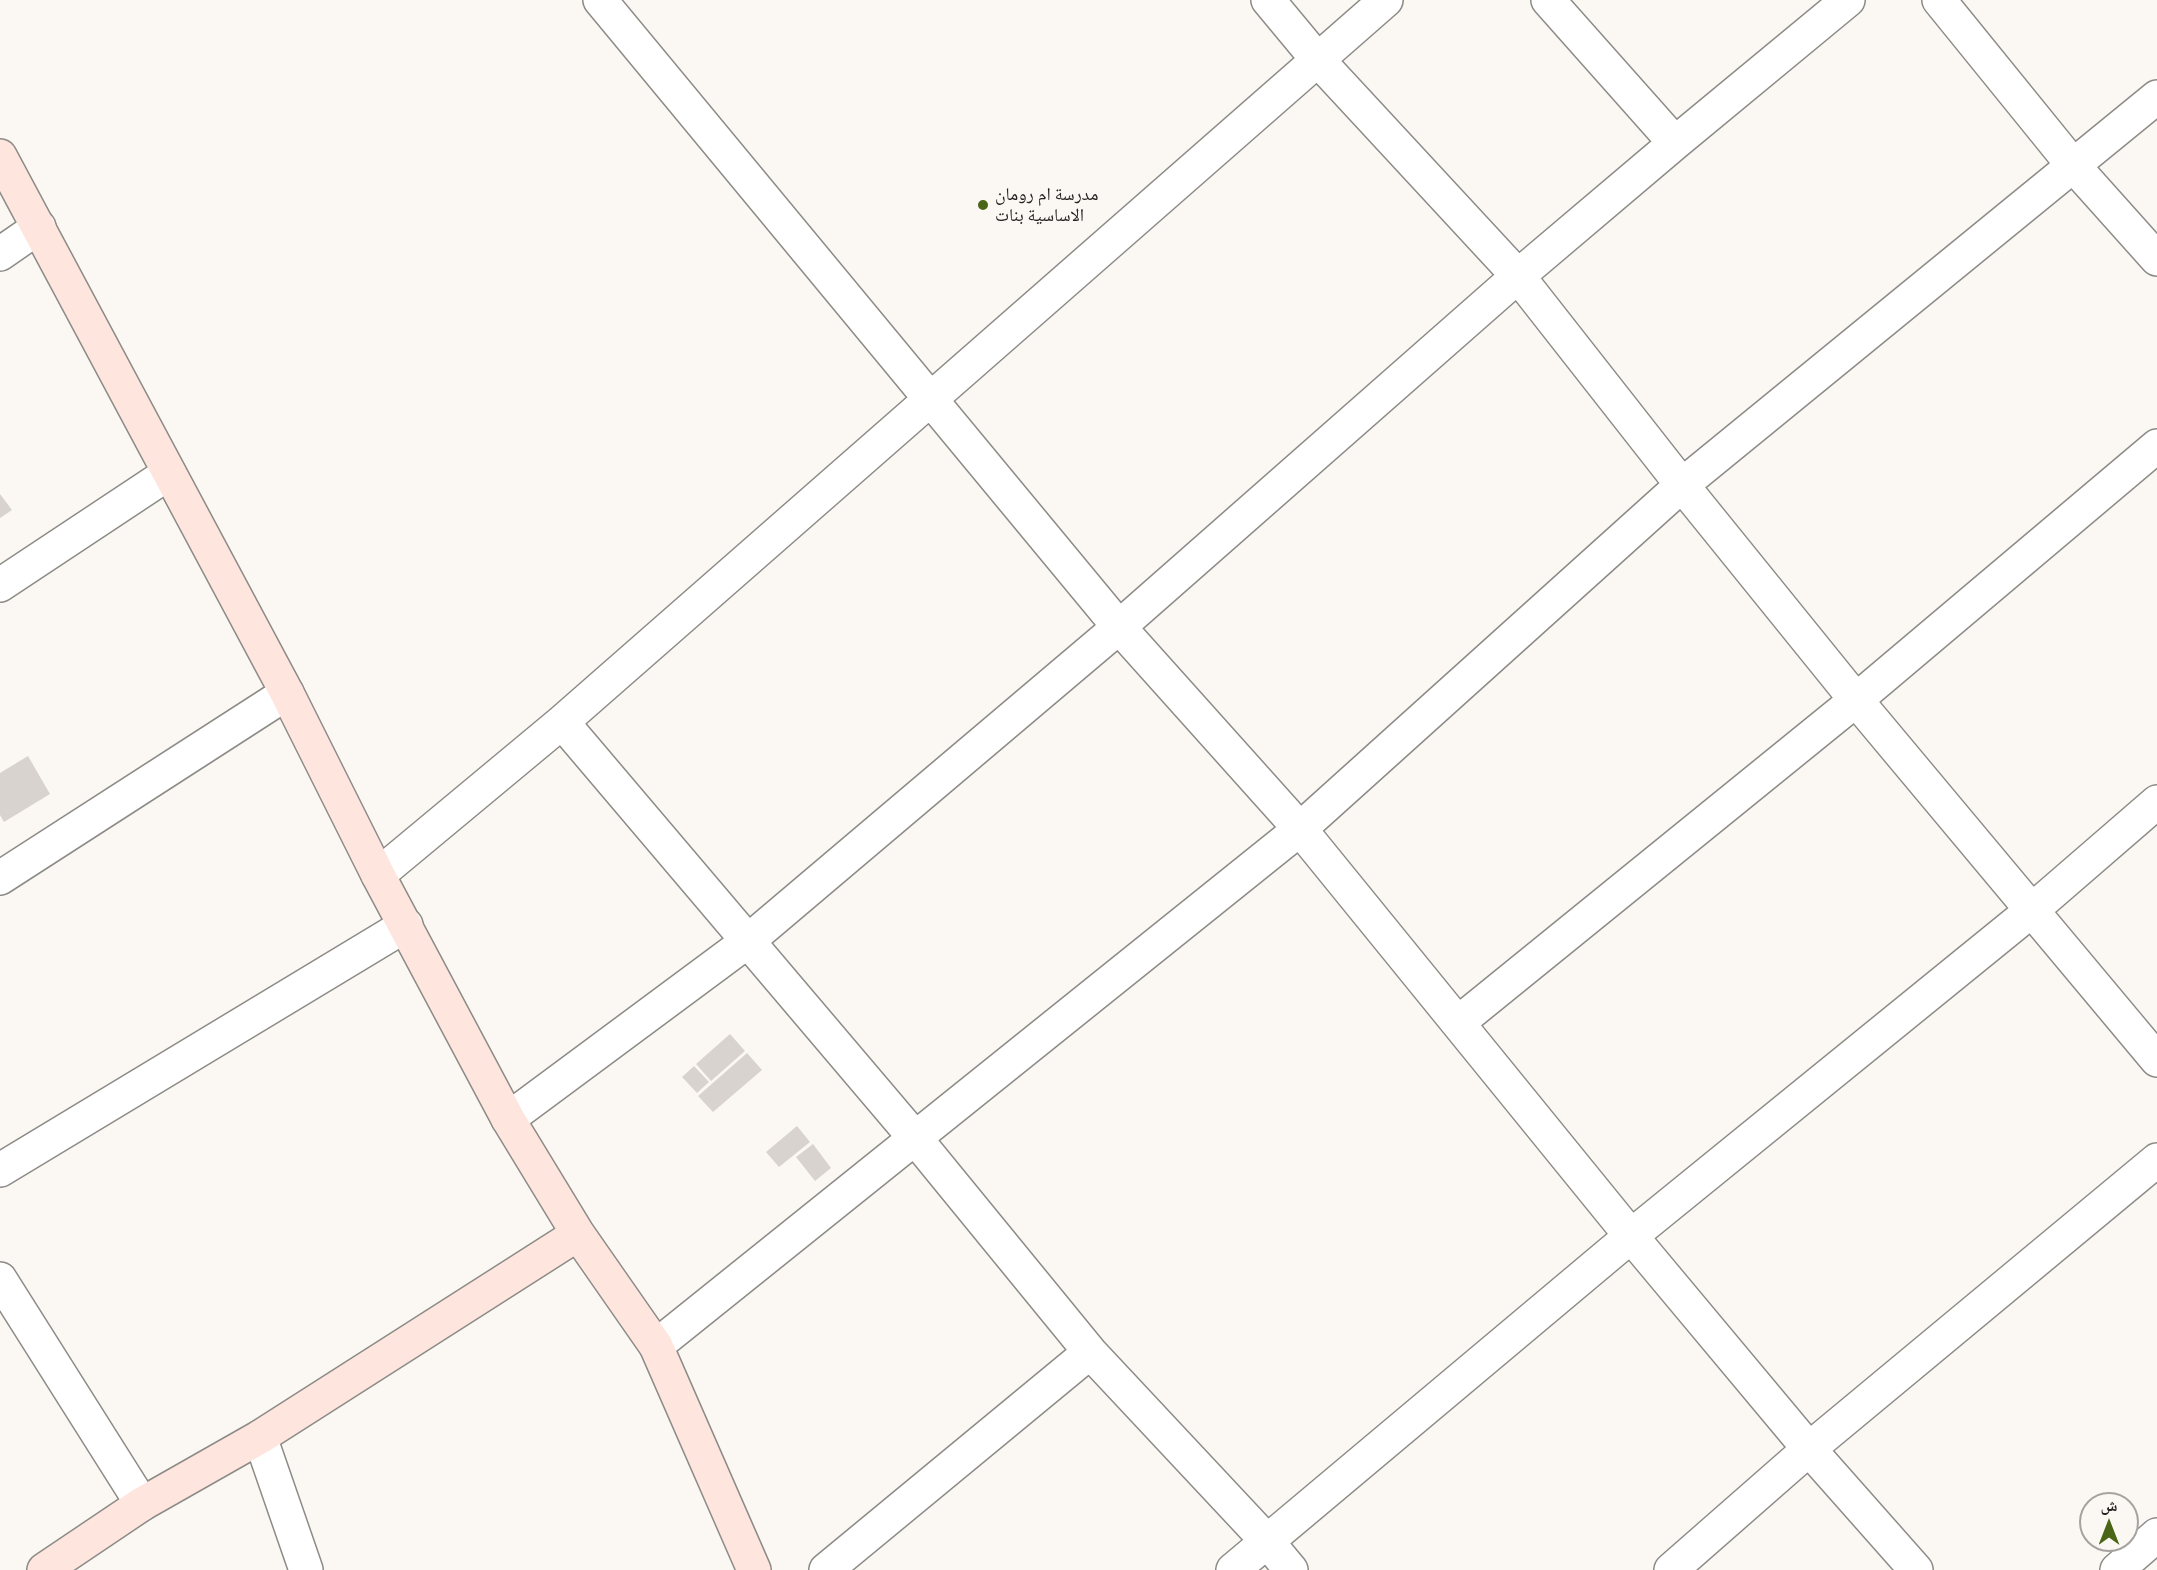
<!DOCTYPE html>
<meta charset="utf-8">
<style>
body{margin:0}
#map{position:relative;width:2157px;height:1570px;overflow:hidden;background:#fbf8f3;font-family:Signika,"Noto Naskh Arabic",sans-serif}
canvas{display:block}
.north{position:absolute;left:2079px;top:1492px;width:60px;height:60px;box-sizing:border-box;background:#fbf8f3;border:2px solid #a5a39f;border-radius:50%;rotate:0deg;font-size:16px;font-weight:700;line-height:24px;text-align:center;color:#252422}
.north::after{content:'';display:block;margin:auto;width:21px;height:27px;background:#4a6516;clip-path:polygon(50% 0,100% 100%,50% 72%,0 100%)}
</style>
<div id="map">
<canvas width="2157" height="1570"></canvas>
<div class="north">ش</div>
</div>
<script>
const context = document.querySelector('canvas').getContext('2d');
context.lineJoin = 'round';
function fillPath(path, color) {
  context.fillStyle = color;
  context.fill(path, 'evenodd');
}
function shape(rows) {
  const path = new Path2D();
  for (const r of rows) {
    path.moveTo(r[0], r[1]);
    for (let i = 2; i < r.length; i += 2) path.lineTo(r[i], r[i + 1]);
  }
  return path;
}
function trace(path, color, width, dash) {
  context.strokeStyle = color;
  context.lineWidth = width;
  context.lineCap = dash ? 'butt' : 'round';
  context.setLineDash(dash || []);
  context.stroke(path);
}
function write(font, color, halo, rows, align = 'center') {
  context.font = font + ' Signika,"Noto Naskh Arabic",sans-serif';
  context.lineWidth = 4.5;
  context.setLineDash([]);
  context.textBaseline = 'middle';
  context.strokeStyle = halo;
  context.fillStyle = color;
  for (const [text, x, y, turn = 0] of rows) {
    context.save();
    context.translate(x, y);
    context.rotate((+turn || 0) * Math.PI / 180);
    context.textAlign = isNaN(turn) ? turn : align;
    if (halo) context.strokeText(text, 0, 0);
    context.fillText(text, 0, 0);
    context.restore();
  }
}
const building = shape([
 [0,494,12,510,0,518],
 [28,756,50,794,4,822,0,815,0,773],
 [730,1034,745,1051,711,1081,696,1064],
 [747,1053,762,1070,713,1112,698,1096],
 [694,1066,709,1082,697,1093,682,1077],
 [797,1126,810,1142,779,1167,766,1152],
 [813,1144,831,1168,815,1181,796,1157]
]);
const street = shape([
 [600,0,1119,627,1300,829,1631,1236,1809,1449,1916,1570],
 [1268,0,1317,59,1518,276,1682,485,1856,700,2157,1060],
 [1548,0,1675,143],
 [1939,0,2072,164,2157,259],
 [0,254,39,227],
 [0,585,169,473],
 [562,722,915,1138,1090,1352,1266,1540,1291,1570],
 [378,875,562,722,1386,0],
 [0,878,287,693],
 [1459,1022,1856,700,2157,446],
 [508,1119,748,941,1119,627,1518,276,1675,143,1848,0],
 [0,1170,406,925],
 [0,1279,142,1504],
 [656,1346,1300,829,1682,485,2157,97],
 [260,1437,306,1570],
 [826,1570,1090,1352],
 [1233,1570,1631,1236,2031,911,2157,802],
 [1671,1570,1809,1449,2157,1160],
 [2117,1570,2157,1535]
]);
const secondary = shape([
 [0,156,287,693,378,875,508,1119,578,1234,656,1346,754,1570],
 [44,1570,142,1504,260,1437,578,1234]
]);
const markers = [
 [983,205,6,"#4a6516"]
];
const poiNames = [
 ["مدرسة ام رومان",995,195],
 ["الاساسية بنات",995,216]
];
fillPath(building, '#d8d3cf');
trace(street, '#8d8b87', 36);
trace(secondary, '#8d8b87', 36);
trace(street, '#fff', 33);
trace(secondary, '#fee5de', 33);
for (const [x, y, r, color] of markers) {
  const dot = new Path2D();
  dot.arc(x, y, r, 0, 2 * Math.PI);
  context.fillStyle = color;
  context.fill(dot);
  trace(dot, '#fbf8f3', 2);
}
write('18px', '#252422', '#fbf8f3', poiNames, 'left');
</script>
